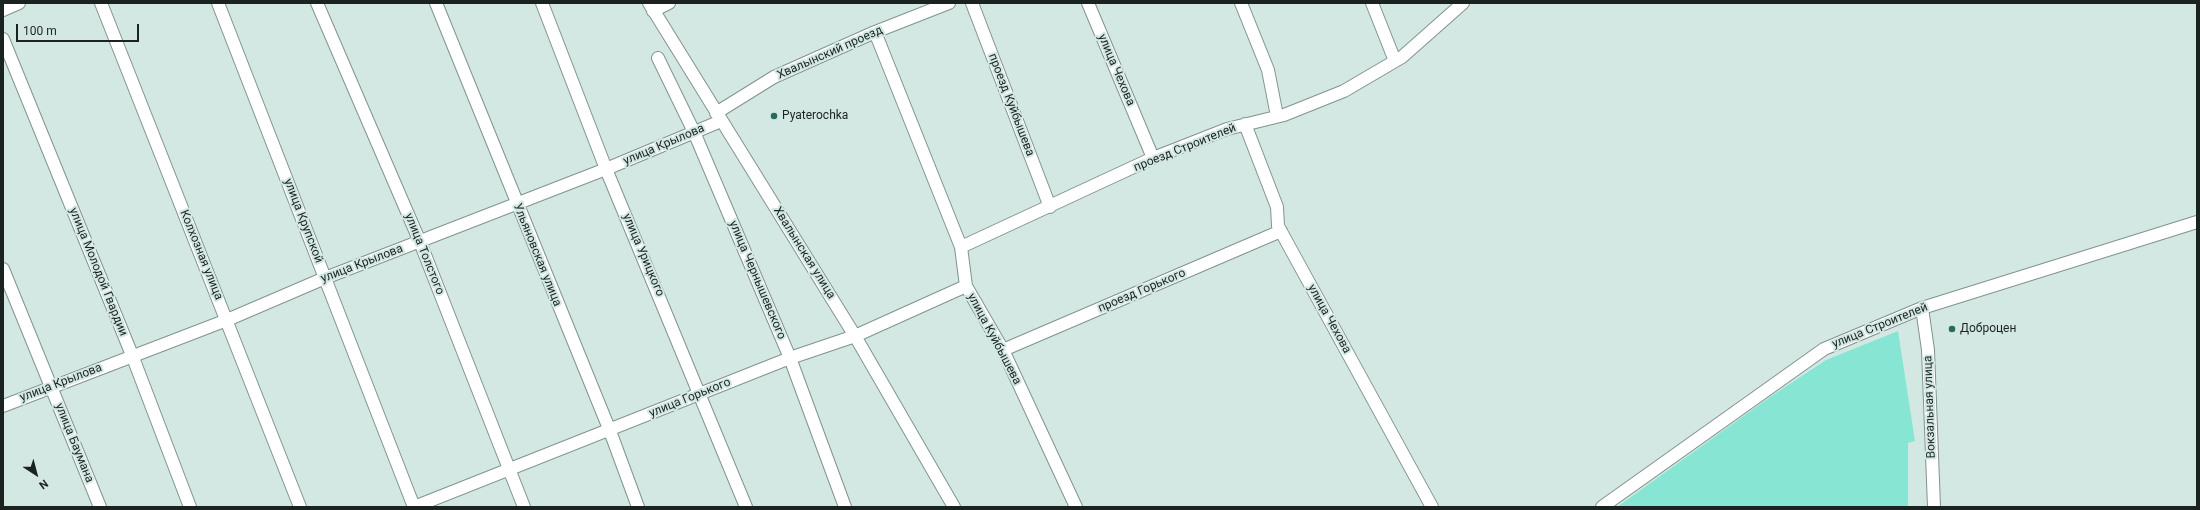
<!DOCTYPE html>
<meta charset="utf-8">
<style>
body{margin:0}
#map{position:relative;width:2200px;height:510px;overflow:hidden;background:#d4e8e3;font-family:Roboto,sans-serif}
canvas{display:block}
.frame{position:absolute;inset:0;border:4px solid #1b2321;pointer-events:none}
.north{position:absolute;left:16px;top:454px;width:40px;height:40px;-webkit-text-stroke:3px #d4e8e3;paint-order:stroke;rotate:144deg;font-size:11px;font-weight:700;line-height:16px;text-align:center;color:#1b2321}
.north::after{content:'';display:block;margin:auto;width:14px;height:18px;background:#1b2321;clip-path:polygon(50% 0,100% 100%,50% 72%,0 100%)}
.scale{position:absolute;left:16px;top:24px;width:123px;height:18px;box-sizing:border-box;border:2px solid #1b2321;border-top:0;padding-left:5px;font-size:12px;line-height:14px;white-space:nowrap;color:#1b2321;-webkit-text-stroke:3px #d4e8e3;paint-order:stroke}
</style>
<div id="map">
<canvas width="2200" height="510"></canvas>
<div class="frame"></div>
<div class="north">N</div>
<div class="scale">100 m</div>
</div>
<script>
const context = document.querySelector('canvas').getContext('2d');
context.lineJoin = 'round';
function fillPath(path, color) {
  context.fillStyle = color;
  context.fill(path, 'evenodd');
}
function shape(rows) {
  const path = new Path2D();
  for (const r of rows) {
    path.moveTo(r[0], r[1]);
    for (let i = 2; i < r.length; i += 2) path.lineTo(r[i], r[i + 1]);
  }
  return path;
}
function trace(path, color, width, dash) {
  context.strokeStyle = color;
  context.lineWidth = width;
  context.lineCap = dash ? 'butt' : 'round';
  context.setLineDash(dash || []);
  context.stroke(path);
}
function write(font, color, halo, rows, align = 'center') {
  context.font = font + ' Roboto,sans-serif';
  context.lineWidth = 4;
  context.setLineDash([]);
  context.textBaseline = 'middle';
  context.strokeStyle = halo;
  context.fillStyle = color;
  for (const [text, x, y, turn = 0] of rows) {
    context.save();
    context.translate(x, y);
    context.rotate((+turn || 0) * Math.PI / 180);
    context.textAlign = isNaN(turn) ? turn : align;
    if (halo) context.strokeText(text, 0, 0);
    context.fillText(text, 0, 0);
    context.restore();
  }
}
const green = shape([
 [1898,331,1915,441,1908,443,1908,507,1617,507,1770,397,1826,360]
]);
const minor = shape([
 [101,3,300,507],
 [218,3,414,507],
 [317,3,420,242,524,507],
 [436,3,610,431,638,507],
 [542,3,606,169,746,507],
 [649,3,855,336,954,507],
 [972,3,1050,207],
 [1088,3,1153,158],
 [1241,3,1268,70,1277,116],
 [1372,3,1395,61],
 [3,10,19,3],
 [653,11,669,3],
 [875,32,961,247,966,286,1003,350,1076,507],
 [3,39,132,355,190,507],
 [658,58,694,132,790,358,845,507],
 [716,113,774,77,875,32,949,3],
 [1245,124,1277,207,1278,226,1432,507],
 [961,247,1153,158,1227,129,1284,115,1344,91,1402,57,1463,3],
 [3,269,100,507],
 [1922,308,1928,350,1934,507],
 [1003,350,1281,231],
 [3,406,227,320,325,278,606,169,721,121],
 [414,507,790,358,855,336,966,286],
 [1602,507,1824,349,1922,308,2197,222]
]);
const markers = [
 [774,116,4,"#246a5f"],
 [1952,329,4,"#246a5f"]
];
const streetNames = [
 ["Хвалынский проезд",830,53,-24],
 ["улица Чехова",1116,70,67],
 ["проезд Куйбышева",1011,105,69],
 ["улица Крылова",664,145,-23],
 ["проезд Строителей",1185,148,-22],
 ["улица Крупской",303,221,69],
 ["Хвалынская улица",804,253,58],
 ["улица Толстого",424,254,68],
 ["Колхозная улица",201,255,68],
 ["Ульяновская улица",537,255,68],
 ["улица Урицкого",643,255,67],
 ["улица Крылова",362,264,-21],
 ["улица Молодой Гвардии",98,272,68],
 ["улица Чернышевского",757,280,67],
 ["проезд Горького",1142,291,-23],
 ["улица Чехова",1329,319,61],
 ["улица Строителей",1880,326,-22],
 ["улица Куйбышева",994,339,62],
 ["улица Крылова",61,383,-21],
 ["улица Горького",690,398,-22],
 ["Вокзальная улица",1930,407,-92],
 ["улица Баумана",74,443,68]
];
const poiNames = [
 ["Pyaterochka",782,116],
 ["Доброцен",1960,329]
];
fillPath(green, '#86e6d3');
trace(minor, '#81938f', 14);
trace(minor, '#fff', 12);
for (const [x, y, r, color] of markers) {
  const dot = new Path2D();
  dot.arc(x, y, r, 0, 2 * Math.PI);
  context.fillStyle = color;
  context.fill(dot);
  trace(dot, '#d4e8e3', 1.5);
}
write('12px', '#1b2321', '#d4e8e3', streetNames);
write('12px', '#1b2321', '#d4e8e3', poiNames, 'left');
</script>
